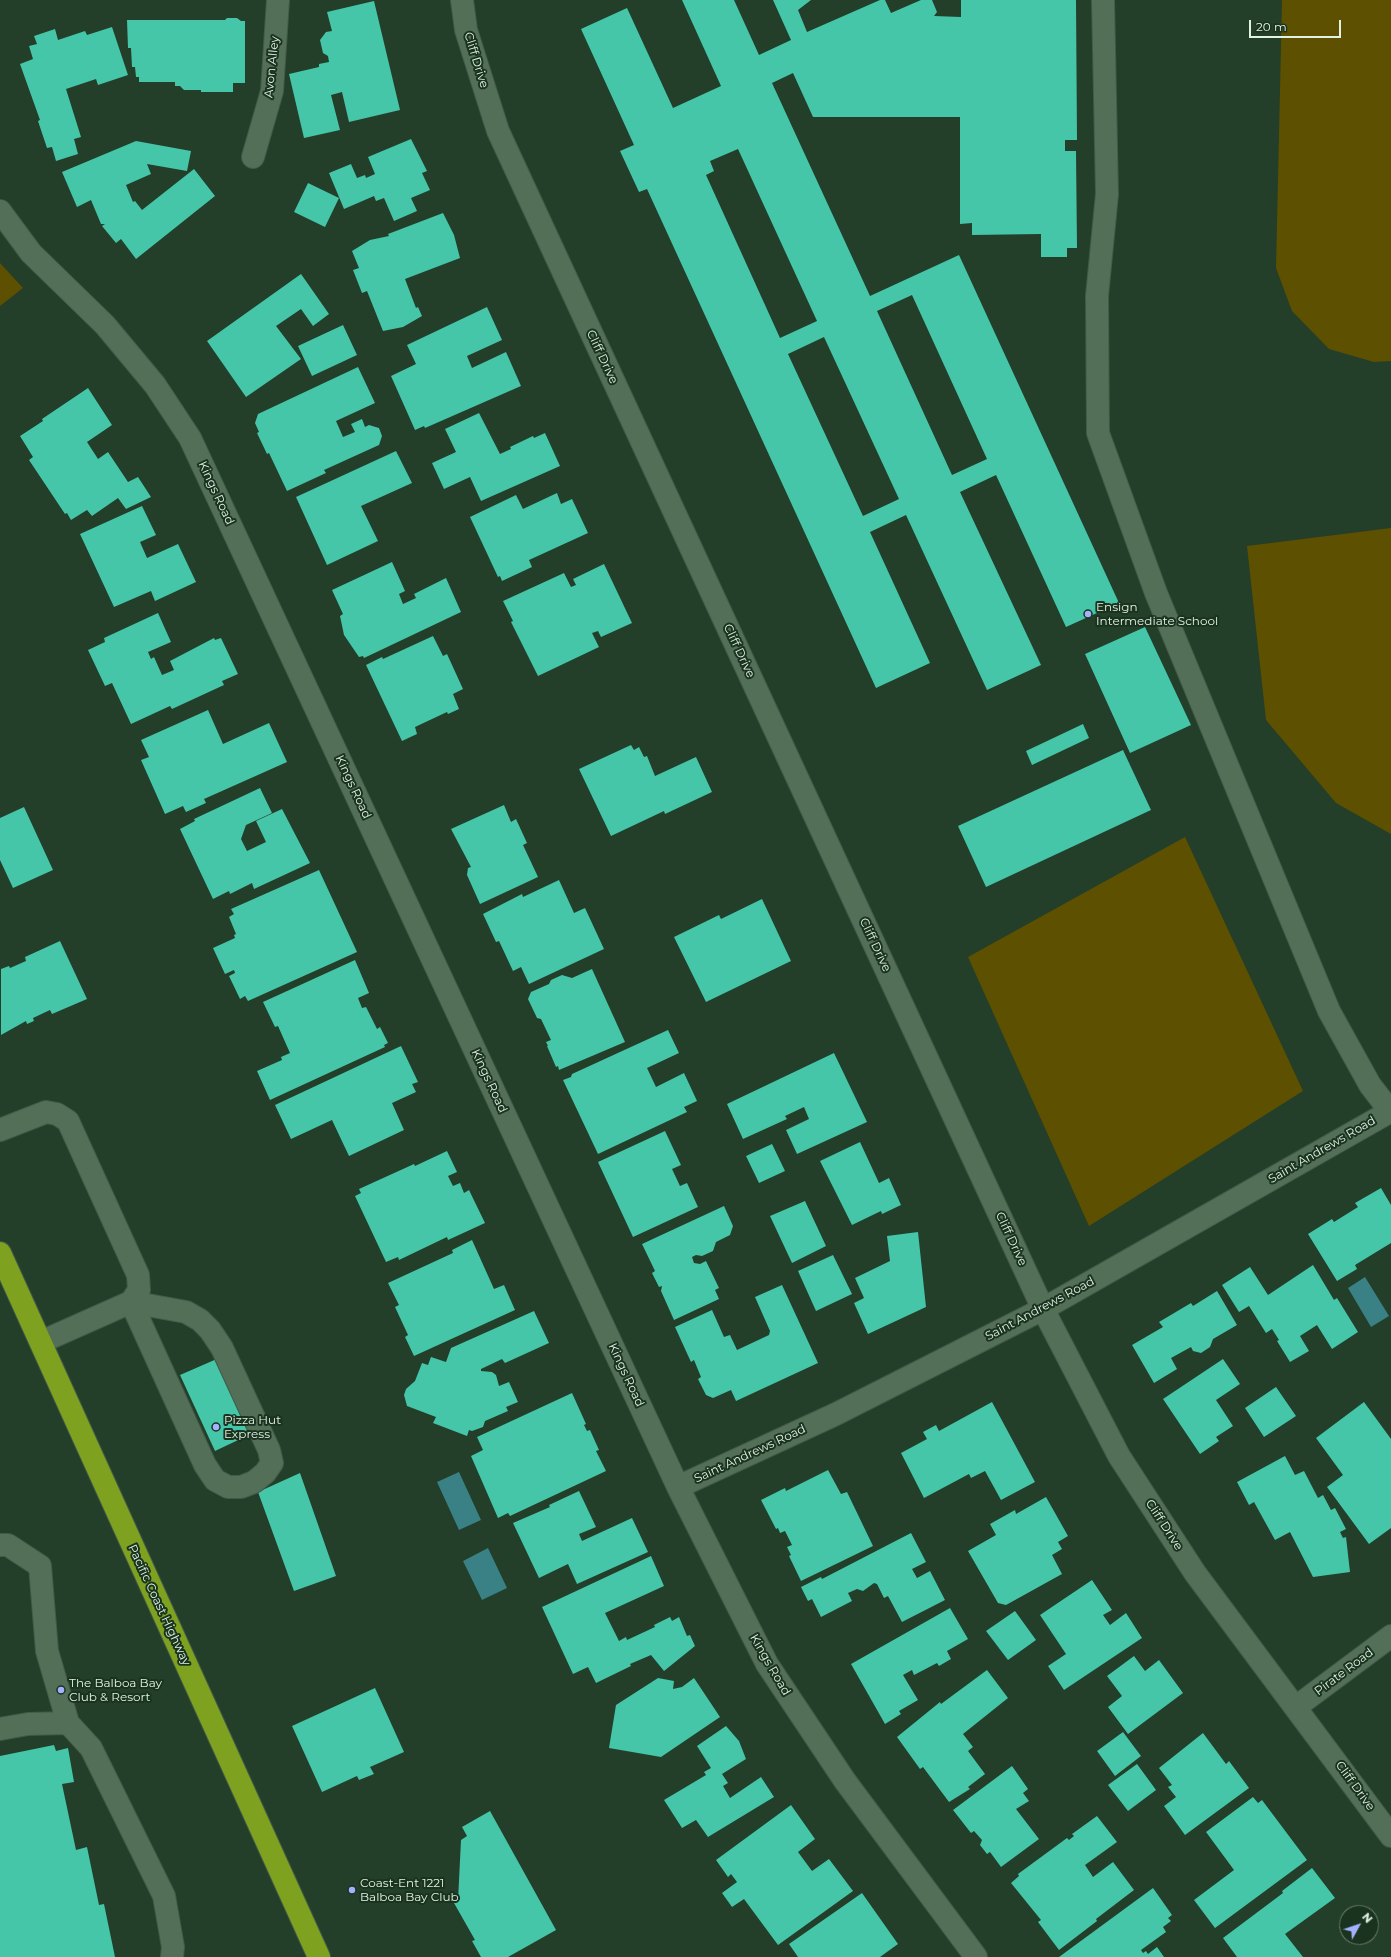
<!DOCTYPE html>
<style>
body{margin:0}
#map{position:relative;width:1391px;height:1957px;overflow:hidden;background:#233e29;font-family:Montserrat,sans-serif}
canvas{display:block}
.north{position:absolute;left:1339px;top:1905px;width:40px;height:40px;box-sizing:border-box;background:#19331f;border:1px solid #697f6e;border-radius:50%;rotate:50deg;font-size:11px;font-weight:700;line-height:16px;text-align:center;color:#e2f2e5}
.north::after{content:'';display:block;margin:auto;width:14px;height:18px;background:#a4b1fc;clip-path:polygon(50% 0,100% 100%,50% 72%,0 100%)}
.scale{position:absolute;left:1249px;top:20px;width:92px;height:18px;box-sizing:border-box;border:2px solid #e2f2e5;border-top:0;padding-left:5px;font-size:12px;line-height:14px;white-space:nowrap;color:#e2f2e5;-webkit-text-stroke:3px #19331f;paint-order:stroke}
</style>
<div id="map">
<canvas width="1391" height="1957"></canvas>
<div class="north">N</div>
<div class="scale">20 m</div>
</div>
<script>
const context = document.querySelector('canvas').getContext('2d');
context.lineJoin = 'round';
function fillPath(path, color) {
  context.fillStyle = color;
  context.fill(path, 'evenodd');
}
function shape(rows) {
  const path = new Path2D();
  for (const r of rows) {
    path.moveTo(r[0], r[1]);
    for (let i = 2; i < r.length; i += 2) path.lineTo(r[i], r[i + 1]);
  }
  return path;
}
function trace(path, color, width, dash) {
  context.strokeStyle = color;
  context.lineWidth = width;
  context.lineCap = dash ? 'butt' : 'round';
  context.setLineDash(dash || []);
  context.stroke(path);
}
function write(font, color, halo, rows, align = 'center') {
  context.font = font + ' Montserrat,sans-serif';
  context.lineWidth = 4;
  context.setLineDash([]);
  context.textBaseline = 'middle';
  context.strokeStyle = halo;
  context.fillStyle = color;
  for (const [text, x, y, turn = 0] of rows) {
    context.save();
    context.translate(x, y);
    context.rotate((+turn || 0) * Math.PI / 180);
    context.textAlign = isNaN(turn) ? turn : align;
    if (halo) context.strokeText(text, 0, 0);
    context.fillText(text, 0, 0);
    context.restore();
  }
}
const green = shape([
 [1282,0,1391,0,1391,361,1374,362,1329,349,1292,311,1276,268],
 [0,263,23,288,0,306],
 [1391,528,1391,834,1336,803,1266,720,1247,546],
 [1185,837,1303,1091,1089,1226,968,957]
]);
const water = shape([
 [1365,1277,1389,1316,1371,1327,1348,1288],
 [459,1472,481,1520,459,1530,437,1482],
 [488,1548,507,1588,482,1600,463,1561]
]);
const building = shape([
 [682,0,734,0,759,55,791,40,773,0,811,0,798,10,807,32,880,0,885,0,891,13,921,0,932,0,937,12,934,16,961,17,961,0,1076,0,1077,140,1065,140,1065,151,1076,151,1077,248,1067,248,1067,257,1041,257,1041,234,972,235,972,223,960,224,960,117,813,117,793,73,772,83,870,296,959,255,1119,603,1066,627,996,475,960,492,1041,665,987,690,906,515,870,532,930,663,876,688,647,189,639,192,620,151,634,145,581,29,627,8,673,108,721,86],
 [738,149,817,321,780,338,706,175,714,171,710,161],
 [912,295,987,459,952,475,877,311],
 [824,337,899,499,863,516,788,354],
 [374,1,400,110,349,122,342,92,331,95,340,130,304,138,289,74,319,67,319,64,329,62,328,56,323,53,320,40,326,32,332,31,327,12],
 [227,18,237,18,241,21,245,21,245,83,233,83,233,92,201,92,201,90,184,90,180,86,175,86,175,82,139,82,139,77,136,77,135,67,132,67,131,48,128,48,127,20,225,20],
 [112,27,128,75,98,85,96,79,66,89,81,137,74,139,78,154,56,161,52,147,47,148,38,121,40,120,20,64,33,59,29,46,37,44,34,36,55,29,58,40,85,31,87,35],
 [411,139,427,171,422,173,430,190,411,198,417,211,394,221,384,198,376,201,374,196,344,209,329,173,351,164,357,178,365,175,366,178,375,174,368,157],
 [136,141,191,151,187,171,147,164,151,174,126,185,133,202,135,201,142,210,194,169,215,196,136,259,121,239,116,243,102,226,105,224,101,224,91,200,77,207,62,172],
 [308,183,339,198,325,227,294,212],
 [443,213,454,235,460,258,405,279,416,308,418,307,422,316,403,327,383,331,367,291,362,293,353,270,359,268,352,251,370,240,389,236,388,234],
 [301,274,329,314,313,326,301,309,276,326,301,359,246,397,207,341],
 [487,307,502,340,467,356,472,368,506,352,521,386,425,428,424,426,415,430,391,376,416,364,407,345],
 [343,325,357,355,312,376,298,346],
 [358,367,375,403,336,421,343,437,355,432,351,424,362,419,365,427,369,425,379,428,382,436,379,445,324,470,326,473,287,491,269,453,267,454,257,433,259,432,255,423,258,414],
 [88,388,112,425,87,442,98,459,108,452,128,482,138,477,151,497,126,509,118,498,92,516,87,510,71,520,67,513,65,514,29,460,33,457,20,436,43,421,42,419],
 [479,413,500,454,511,449,510,447,533,436,534,438,545,433,560,466,481,501,470,477,444,489,432,463,456,452,445,429],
 [396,451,412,483,361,506,378,541,327,565,296,497],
 [557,493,561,504,572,499,588,533,529,560,532,567,502,581,500,576,498,577,470,517,516,495,523,509],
 [142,506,156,535,140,542,147,558,178,544,196,582,155,601,151,591,114,607,80,534],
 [392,562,405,591,399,594,403,604,416,598,414,594,446,578,461,612,364,658,363,656,359,657,344,635,340,616,343,614,332,590],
 [604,564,632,623,601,637,598,631,592,633,599,647,538,676,511,622,513,621,503,601,564,573,571,587,576,585,573,579],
 [158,613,171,642,148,652,151,659,154,657,162,675,174,670,170,661,214,638,215,640,221,638,238,674,222,681,224,685,172,709,170,706,131,724,112,683,105,686,88,650,105,642,104,638],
 [1145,627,1191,725,1130,753,1085,654],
 [433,636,443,656,447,654,463,689,453,694,459,709,448,714,447,712,415,727,417,734,402,741,366,665,382,657,383,659],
 [208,710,223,744,269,723,287,762,204,799,206,803,186,812,183,806,165,814,141,760,149,757,141,740],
 [1083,724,1089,738,1032,765,1026,751],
 [631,745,634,750,639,747,644,757,647,756,655,776,696,757,712,792,665,814,664,811,611,836,579,769],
 [1123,750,1151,810,986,887,958,826],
 [260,788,272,813,246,825,241,839,247,851,266,842,256,821,282,809,310,863,254,889,252,883,230,894,229,891,213,899,180,829,195,821,194,819],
 [504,805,511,822,516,819,527,843,523,845,538,877,480,904,467,875,468,868,471,867,451,829],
 [24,807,53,870,13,888,0,860,0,818],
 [319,870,357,952,248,1001,245,996,240,999,229,976,235,973,234,970,225,974,213,948,235,938,234,935,236,934,229,917,234,914,231,909],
 [559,880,574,913,585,908,604,949,529,984,521,967,513,971,499,941,496,942,483,914,522,894,523,897],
 [762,899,791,961,706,1002,674,937,719,915,721,919],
 [60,941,87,999,52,1014,50,1010,33,1018,34,1021,27,1024,26,1021,1,1035,1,969,9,966,10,968,26,961,25,957],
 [355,960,369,993,358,998,362,1008,366,1007,377,1029,380,1027,388,1043,384,1045,385,1047,270,1100,257,1071,282,1060,281,1057,290,1053,278,1026,275,1027,263,1002],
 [592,969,625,1042,559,1070,558,1066,556,1067,547,1046,548,1046,546,1042,551,1040,541,1019,537,1018,528,999,531,992,549,984,551,980,562,975,572,978],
 [668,1030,679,1053,647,1068,656,1087,684,1073,697,1101,684,1107,687,1112,598,1154,563,1080,571,1077,572,1074],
 [401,1046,418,1082,412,1084,416,1092,392,1103,404,1130,349,1156,332,1120,291,1139,275,1105],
 [834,1053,867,1122,797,1154,786,1130,809,1119,804,1107,785,1116,787,1119,743,1139,727,1104],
 [665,1131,681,1165,672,1169,680,1186,687,1183,698,1207,633,1237,598,1162],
 [860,1142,879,1183,889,1178,901,1205,882,1214,881,1211,852,1225,820,1161],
 [772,1144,785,1171,759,1183,746,1156],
 [447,1151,457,1172,448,1176,453,1186,460,1183,464,1193,469,1190,485,1223,448,1240,447,1237,399,1260,398,1257,386,1262,355,1196,361,1193,359,1189,414,1164,415,1166],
 [1381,1188,1391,1205,1391,1243,1355,1265,1357,1269,1337,1281,1308,1234,1332,1219,1334,1222,1358,1207,1355,1203],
 [805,1201,826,1246,792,1263,770,1216],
 [724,1206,733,1226,730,1235,716,1242,713,1251,702,1256,696,1255,692,1257,694,1263,700,1264,706,1261,719,1288,715,1290,719,1299,674,1320,661,1291,662,1286,659,1287,652,1273,655,1271,642,1244],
 [918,1232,926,1307,868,1334,854,1303,864,1298,855,1278,890,1261,887,1236],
 [472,1240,494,1289,504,1285,515,1310,414,1356,405,1337,408,1335,395,1307,399,1305,388,1283,453,1253,452,1250],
 [833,1255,852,1294,816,1311,798,1271],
 [1313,1265,1334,1300,1337,1298,1358,1332,1332,1349,1317,1325,1300,1336,1309,1351,1290,1362,1277,1341,1279,1340,1272,1329,1266,1333,1249,1306,1239,1312,1222,1285,1250,1267,1268,1295],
 [782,1285,818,1363,736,1401,731,1390,713,1398,706,1395,698,1379,701,1377,694,1360,691,1362,675,1327,712,1310,724,1337,730,1335,737,1350,769,1335,770,1331,755,1297],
 [1217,1291,1237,1325,1213,1339,1210,1347,1201,1353,1193,1351,1191,1347,1171,1358,1177,1369,1154,1383,1132,1345,1163,1327,1159,1322,1191,1303,1193,1306],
 [534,1311,549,1343,505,1363,502,1359,481,1369,481,1371,492,1372,496,1375,499,1386,509,1382,518,1402,506,1407,508,1411,485,1421,483,1427,472,1431,469,1430,467,1436,433,1423,436,1417,407,1406,404,1395,406,1389,415,1381,422,1363,428,1365,431,1357,446,1362,451,1348],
 [219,1358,253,1433,215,1451,180,1375],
 [1223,1359,1240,1384,1216,1400,1233,1426,1216,1437,1219,1441,1200,1454,1163,1399],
 [1276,1387,1296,1416,1264,1437,1245,1408],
 [572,1393,586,1424,584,1425,587,1431,590,1430,599,1450,596,1451,606,1471,510,1516,508,1513,498,1518,471,1456,483,1450,477,1437],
 [992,1402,1035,1482,1001,1500,985,1471,971,1478,969,1474,924,1498,901,1453,927,1439,923,1432,936,1425,939,1431],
 [1364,1402,1391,1439,1391,1528,1369,1544,1327,1487,1343,1475,1316,1438],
 [1285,1456,1295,1475,1304,1471,1318,1498,1323,1495,1331,1510,1335,1508,1346,1529,1340,1532,1343,1538,1346,1537,1350,1572,1313,1577,1290,1532,1275,1540,1254,1502,1249,1505,1237,1482],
 [828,1470,841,1494,847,1492,873,1546,801,1581,789,1556,791,1555,787,1547,792,1545,785,1531,780,1533,778,1528,776,1529,761,1500,785,1488,786,1491],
 [300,1473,336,1576,294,1591,258,1492],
 [579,1491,596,1527,579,1534,582,1541,632,1518,648,1552,577,1584,568,1564,539,1578,513,1523,550,1507,549,1505],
 [1046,1497,1068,1536,1058,1542,1062,1549,1052,1555,1062,1574,1006,1605,998,1603,968,1551,996,1535,990,1524,1015,1510,1016,1514],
 [911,1533,926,1562,912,1569,917,1578,930,1571,945,1600,902,1622,888,1596,884,1598,877,1584,874,1583,863,1591,857,1589,848,1593,852,1601,821,1617,812,1599,808,1601,801,1587,821,1577,822,1579],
 [651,1556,664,1586,605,1613,619,1641,626,1637,627,1640,655,1627,654,1625,670,1617,672,1621,679,1617,687,1636,690,1635,695,1646,664,1671,651,1655,630,1664,631,1666,596,1683,588,1667,573,1674,542,1607],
 [1092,1580,1112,1610,1103,1615,1110,1625,1126,1613,1142,1638,1064,1690,1048,1666,1066,1654,1040,1615],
 [950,1608,968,1639,947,1651,951,1659,939,1666,937,1663,914,1675,912,1670,903,1675,918,1700,899,1711,901,1714,885,1724,851,1664],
 [1015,1611,1036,1640,1008,1660,986,1631],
 [1134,1656,1145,1671,1159,1660,1183,1693,1128,1734,1108,1707,1122,1696,1107,1676],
 [987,1670,1008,1698,963,1734,973,1747,968,1751,985,1774,968,1787,970,1789,949,1802,923,1767,920,1769,897,1737,940,1702,941,1704],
 [658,1678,674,1681,673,1689,682,1687,694,1678,720,1717,661,1757,609,1748,616,1705],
 [375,1688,404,1752,370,1767,374,1774,359,1780,357,1776,322,1792,292,1726],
 [726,1726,739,1741,746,1759,722,1774,728,1783,723,1786,730,1798,761,1777,774,1797,708,1837,696,1820,682,1828,664,1800,706,1775,704,1772,711,1768,697,1746],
 [1123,1732,1141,1756,1115,1776,1097,1751],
 [1203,1733,1226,1764,1229,1761,1249,1788,1185,1835,1164,1806,1176,1797,1168,1787,1172,1785,1159,1768],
 [54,1745,56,1751,68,1748,74,1782,62,1784,76,1850,87,1847,99,1905,104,1904,115,1957,0,1957,0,1756],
 [1137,1764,1156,1790,1128,1811,1108,1785],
 [1012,1766,1028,1789,1023,1793,1029,1801,1016,1809,1039,1839,1001,1867,990,1852,987,1854,980,1845,982,1840,974,1831,971,1833,953,1810],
 [1253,1797,1258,1803,1262,1800,1307,1860,1215,1928,1194,1900,1234,1870,1206,1832],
 [791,1805,815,1839,798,1852,812,1871,829,1859,853,1891,778,1945,744,1899,732,1907,722,1893,737,1882,731,1874,728,1877,716,1860],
 [490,1811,556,1930,508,1957,481,1957,472,1941,475,1940,454,1903,458,1901,461,1840,467,1836,462,1827],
 [1097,1816,1117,1842,1085,1865,1093,1877,1113,1862,1134,1890,1096,1919,1097,1921,1059,1950,1038,1922,1041,1920,1011,1883,1019,1876,1018,1874,1067,1838,1069,1840,1074,1836,1072,1834],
 [1312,1868,1335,1898,1285,1934,1303,1957,1237,1957,1223,1938,1283,1893,1282,1891],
 [1153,1888,1172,1915,1168,1918,1171,1921,1163,1927,1166,1932,1141,1950,1143,1953,1146,1951,1148,1954,1157,1947,1164,1957,1059,1957],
 [862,1893,898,1944,880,1957,798,1957,789,1944]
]);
const minor = shape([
 [462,0,466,30,498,131,1043,1309,1119,1456,1195,1573,1391,1836],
 [1103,0,1107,194,1097,296,1098,433,1156,593,1329,1011,1370,1085,1390,1111],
 [253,157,272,91,278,0],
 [0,211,31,253,105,325,155,385,190,438,678,1487,767,1664,845,1781,976,1957],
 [0,1130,46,1112,57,1114,68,1121,138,1275,139,1290,131,1302,41,1342],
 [131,1302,186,1312,200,1320,210,1330,222,1348,269,1450,272,1463,265,1473,254,1482,241,1487,228,1487,215,1480,205,1465,131,1302],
 [678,1487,836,1414,1043,1309,1391,1111],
 [0,1545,8,1545,40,1566,47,1651,68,1723],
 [1296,1707,1391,1636],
 [0,1729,28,1724,68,1723,91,1748,164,1896,173,1947,172,1957]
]);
const highway = shape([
 [0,1253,319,1957]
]);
const markers = [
 [1088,614,4,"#a4b1fc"],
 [216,1427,4,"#a4b1fc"],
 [61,1690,4,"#a4b1fc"],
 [352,1890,4,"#a4b1fc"]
];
const streetNames = [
 ["Cliff Drive",476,60,73],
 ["Avon Alley",272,67,-84],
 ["Cliff Drive",602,357,65],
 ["Kings Road",216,493,65],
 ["Cliff Drive",739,651,65],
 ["Kings Road",353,787,65],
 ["Cliff Drive",875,945,65],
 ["Kings Road",489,1081,65],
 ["Saint Andrews Road",1322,1150,-30],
 ["Cliff Drive",1011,1239,65],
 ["Saint Andrews Road",1040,1309,-28],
 ["Kings Road",626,1375,65],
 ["Saint Andrews Road",750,1454,-25],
 ["Cliff Drive",1164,1525,57],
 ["Pacific Coast Highway",159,1605,65],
 ["Kings Road",770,1665,60],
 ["Pirate Road",1344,1672,-37],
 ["Cliff Drive",1355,1786,54]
];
const poiNames = [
 ["Ensign",1096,607],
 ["Intermediate School",1096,621],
 ["Pizza Hut",224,1420],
 ["Express",224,1434],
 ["The Balboa Bay",69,1683],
 ["Club & Resort",69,1697],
 ["Coast-Ent 1221",360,1883],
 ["Balboa Bay Club",360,1897]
];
fillPath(green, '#5d5000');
fillPath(water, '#398185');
fillPath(building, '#45c6a9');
trace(minor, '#425a48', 24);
trace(highway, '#425a48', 24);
trace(minor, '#536f58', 22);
trace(highway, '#7ea11f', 22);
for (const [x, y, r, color] of markers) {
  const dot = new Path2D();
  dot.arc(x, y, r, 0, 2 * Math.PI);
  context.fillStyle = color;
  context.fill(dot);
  trace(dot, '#19331f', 1.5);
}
write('12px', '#e2f2e5', '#19331f', streetNames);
write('12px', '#e2f2e5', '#19331f', poiNames, 'left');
</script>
